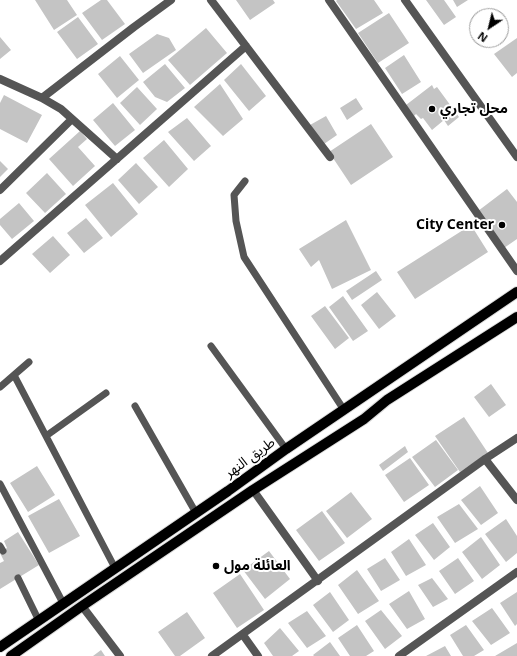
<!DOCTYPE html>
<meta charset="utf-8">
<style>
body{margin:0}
#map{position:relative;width:517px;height:656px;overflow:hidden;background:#fff;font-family:"Noto Sans",sans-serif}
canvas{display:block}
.north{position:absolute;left:469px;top:8px;width:40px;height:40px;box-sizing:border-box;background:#fff;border:1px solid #999;border-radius:50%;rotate:215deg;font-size:11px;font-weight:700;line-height:16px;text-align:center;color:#000}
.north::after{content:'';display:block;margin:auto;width:14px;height:18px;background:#000;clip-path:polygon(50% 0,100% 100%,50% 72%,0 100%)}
</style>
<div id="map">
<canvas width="517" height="656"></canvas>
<div class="north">N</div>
</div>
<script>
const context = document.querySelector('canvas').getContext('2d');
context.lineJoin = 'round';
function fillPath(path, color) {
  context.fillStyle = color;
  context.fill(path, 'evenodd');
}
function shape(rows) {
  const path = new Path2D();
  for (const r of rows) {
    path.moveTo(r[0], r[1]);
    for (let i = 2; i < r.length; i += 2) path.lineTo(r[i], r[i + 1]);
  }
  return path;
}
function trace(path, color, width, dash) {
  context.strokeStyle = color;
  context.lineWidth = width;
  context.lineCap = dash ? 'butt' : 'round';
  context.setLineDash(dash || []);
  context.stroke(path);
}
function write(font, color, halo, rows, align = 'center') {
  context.font = font + ' "Noto Sans","Noto Sans Arabic",sans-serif';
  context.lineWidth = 4;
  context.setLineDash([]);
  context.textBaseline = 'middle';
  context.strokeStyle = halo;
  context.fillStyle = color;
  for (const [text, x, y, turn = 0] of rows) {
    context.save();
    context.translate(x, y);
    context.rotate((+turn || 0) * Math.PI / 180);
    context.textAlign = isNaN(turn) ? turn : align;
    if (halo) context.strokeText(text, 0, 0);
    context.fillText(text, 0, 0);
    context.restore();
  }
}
const building = shape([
 [35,0,67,0,77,15,54,30],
 [101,0,107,0,125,24,102,40,82,13],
 [236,0,273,0,275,3,250,20],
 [337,0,374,0,383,13,356,29,336,1],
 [426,0,444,0,456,17,444,25],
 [453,0,468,0,457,7],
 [389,13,409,43,378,63,358,33],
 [78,17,98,44,77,59,57,32],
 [206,28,227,53,190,85,168,60],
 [157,34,169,38,176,50,143,73,129,54],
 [0,37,11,50,0,59],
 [517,38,517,73,512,77,494,54],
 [404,55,421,82,402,94,385,68],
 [120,56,139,80,117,98,98,74],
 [165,64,185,88,167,102,155,97,143,82],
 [241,64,266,96,249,111,224,80],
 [220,84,243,119,223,136,194,107],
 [432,85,434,89,437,87,459,117,448,126,444,120,432,130,423,118,421,119,416,114,414,116,406,105],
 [137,87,157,109,140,125,120,103],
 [4,95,42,115,27,143,0,129,0,103],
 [356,98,363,109,347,120,340,108],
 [113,103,135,130,115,146,93,120],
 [326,116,337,135,324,144,310,125],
 [187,118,211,146,194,161,168,132],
 [371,124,393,157,351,185,329,152],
 [80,131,87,139,78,147,95,166,73,186,49,159],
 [164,140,188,169,169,187,143,158],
 [0,161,8,169,0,177],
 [136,163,158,187,139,204,118,180],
 [47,173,66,194,45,213,26,193],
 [113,183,138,214,111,237,85,205],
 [507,189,517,202,517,239,504,248,478,211],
 [19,203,34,221,12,239,0,225,0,219],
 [86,218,103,238,84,253,67,233],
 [346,220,371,270,332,289,319,260,311,267,299,249],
 [471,225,488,252,415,299,397,272],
 [53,236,70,255,50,273,32,254],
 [376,271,382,280,352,300,346,291],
 [377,292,396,316,379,329,361,305],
 [343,296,368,331,353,341,329,307],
 [325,306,349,338,335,349,311,316],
 [491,384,506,405,489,417,474,397],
 [464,417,488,453,460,472,435,436],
 [436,440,458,470,435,487,412,457],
 [405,446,408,452,383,471,379,465],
 [410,458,429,485,404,502,385,475],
 [37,466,55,495,28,512,10,483],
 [480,486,498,513,481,525,461,500],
 [351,492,372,519,347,538,326,511],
 [59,499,80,536,49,553,28,516],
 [459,504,478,529,455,543,437,517],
 [322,511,345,543,319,561,296,530],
 [506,519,517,536,517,553,506,562,485,534],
 [433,523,450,547,434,560,415,535],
 [18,532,39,565,0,589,0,563,4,561,0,553,7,548,4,541],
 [481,537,500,565,482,579,462,552],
 [409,539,426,565,406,576,391,552],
 [269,551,290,579,265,599,243,570],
 [385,558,400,580,381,591,367,569],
 [458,558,474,581,455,594,439,571],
 [357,570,379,601,358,614,338,585],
 [240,574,264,610,237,628,213,593],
 [432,578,448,599,433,607,418,585],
 [409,591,425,619,407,629,389,604],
 [330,592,349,620,333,632,313,605],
 [517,592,517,624,515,626,500,603],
 [492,608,510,633,491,645,472,621],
 [381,610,402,636,385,649,365,621],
 [307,611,326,636,307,648,288,623],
 [187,612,205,638,180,656,175,656,158,632],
 [357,625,374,651,366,656,350,656,338,638],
 [466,625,484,650,474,656,463,656,450,635],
 [280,628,299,651,292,656,273,656,264,643],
 [330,642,340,656,314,656,313,655],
 [517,643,517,656,495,656],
 [445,646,451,656,426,656],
 [101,650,105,656,93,656]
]);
const lane = shape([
 [245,181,234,195,236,221,244,257,344,410],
 [211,346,286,449],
 [14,375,115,568],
 [0,387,29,362],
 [135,406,196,513],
 [46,436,106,393],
 [0,484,63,603],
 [0,546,3,551],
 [18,578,39,621]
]);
const street = shape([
 [211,0,330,157],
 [329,0,517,271],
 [405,0,517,157],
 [0,79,42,98,61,109,117,159],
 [42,98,134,27,171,0],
 [0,190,72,119],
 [0,261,246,46],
 [485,459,517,500],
 [253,490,318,581],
 [82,606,120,656],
 [243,635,258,656],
 [212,656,485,459,517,438],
 [399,656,517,572]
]);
const primary = shape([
 [0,647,228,491,286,449,517,292],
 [11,656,82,606,253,490,364,419,387,400,517,317]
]);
const markers = [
 [432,109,4,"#000"],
 [502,225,4,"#000"],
 [216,566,4,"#000"]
];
const poiNames = [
 ["محل تجاري",440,109],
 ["City Center",494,225,"right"],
 ["العائلة مول",224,566]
];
const streetNames = [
 ["طريق النهر",250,458,-36]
];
fillPath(building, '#c4c4c4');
trace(primary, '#dbdbdb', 12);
trace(lane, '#555', 7);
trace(street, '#555', 8);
trace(primary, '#000', 10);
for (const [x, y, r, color] of markers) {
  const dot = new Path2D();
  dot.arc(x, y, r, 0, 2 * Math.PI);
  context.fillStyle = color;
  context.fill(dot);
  trace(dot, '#fff', 1.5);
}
write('bold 14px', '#000', '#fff', poiNames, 'left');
write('14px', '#000', '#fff', streetNames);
</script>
